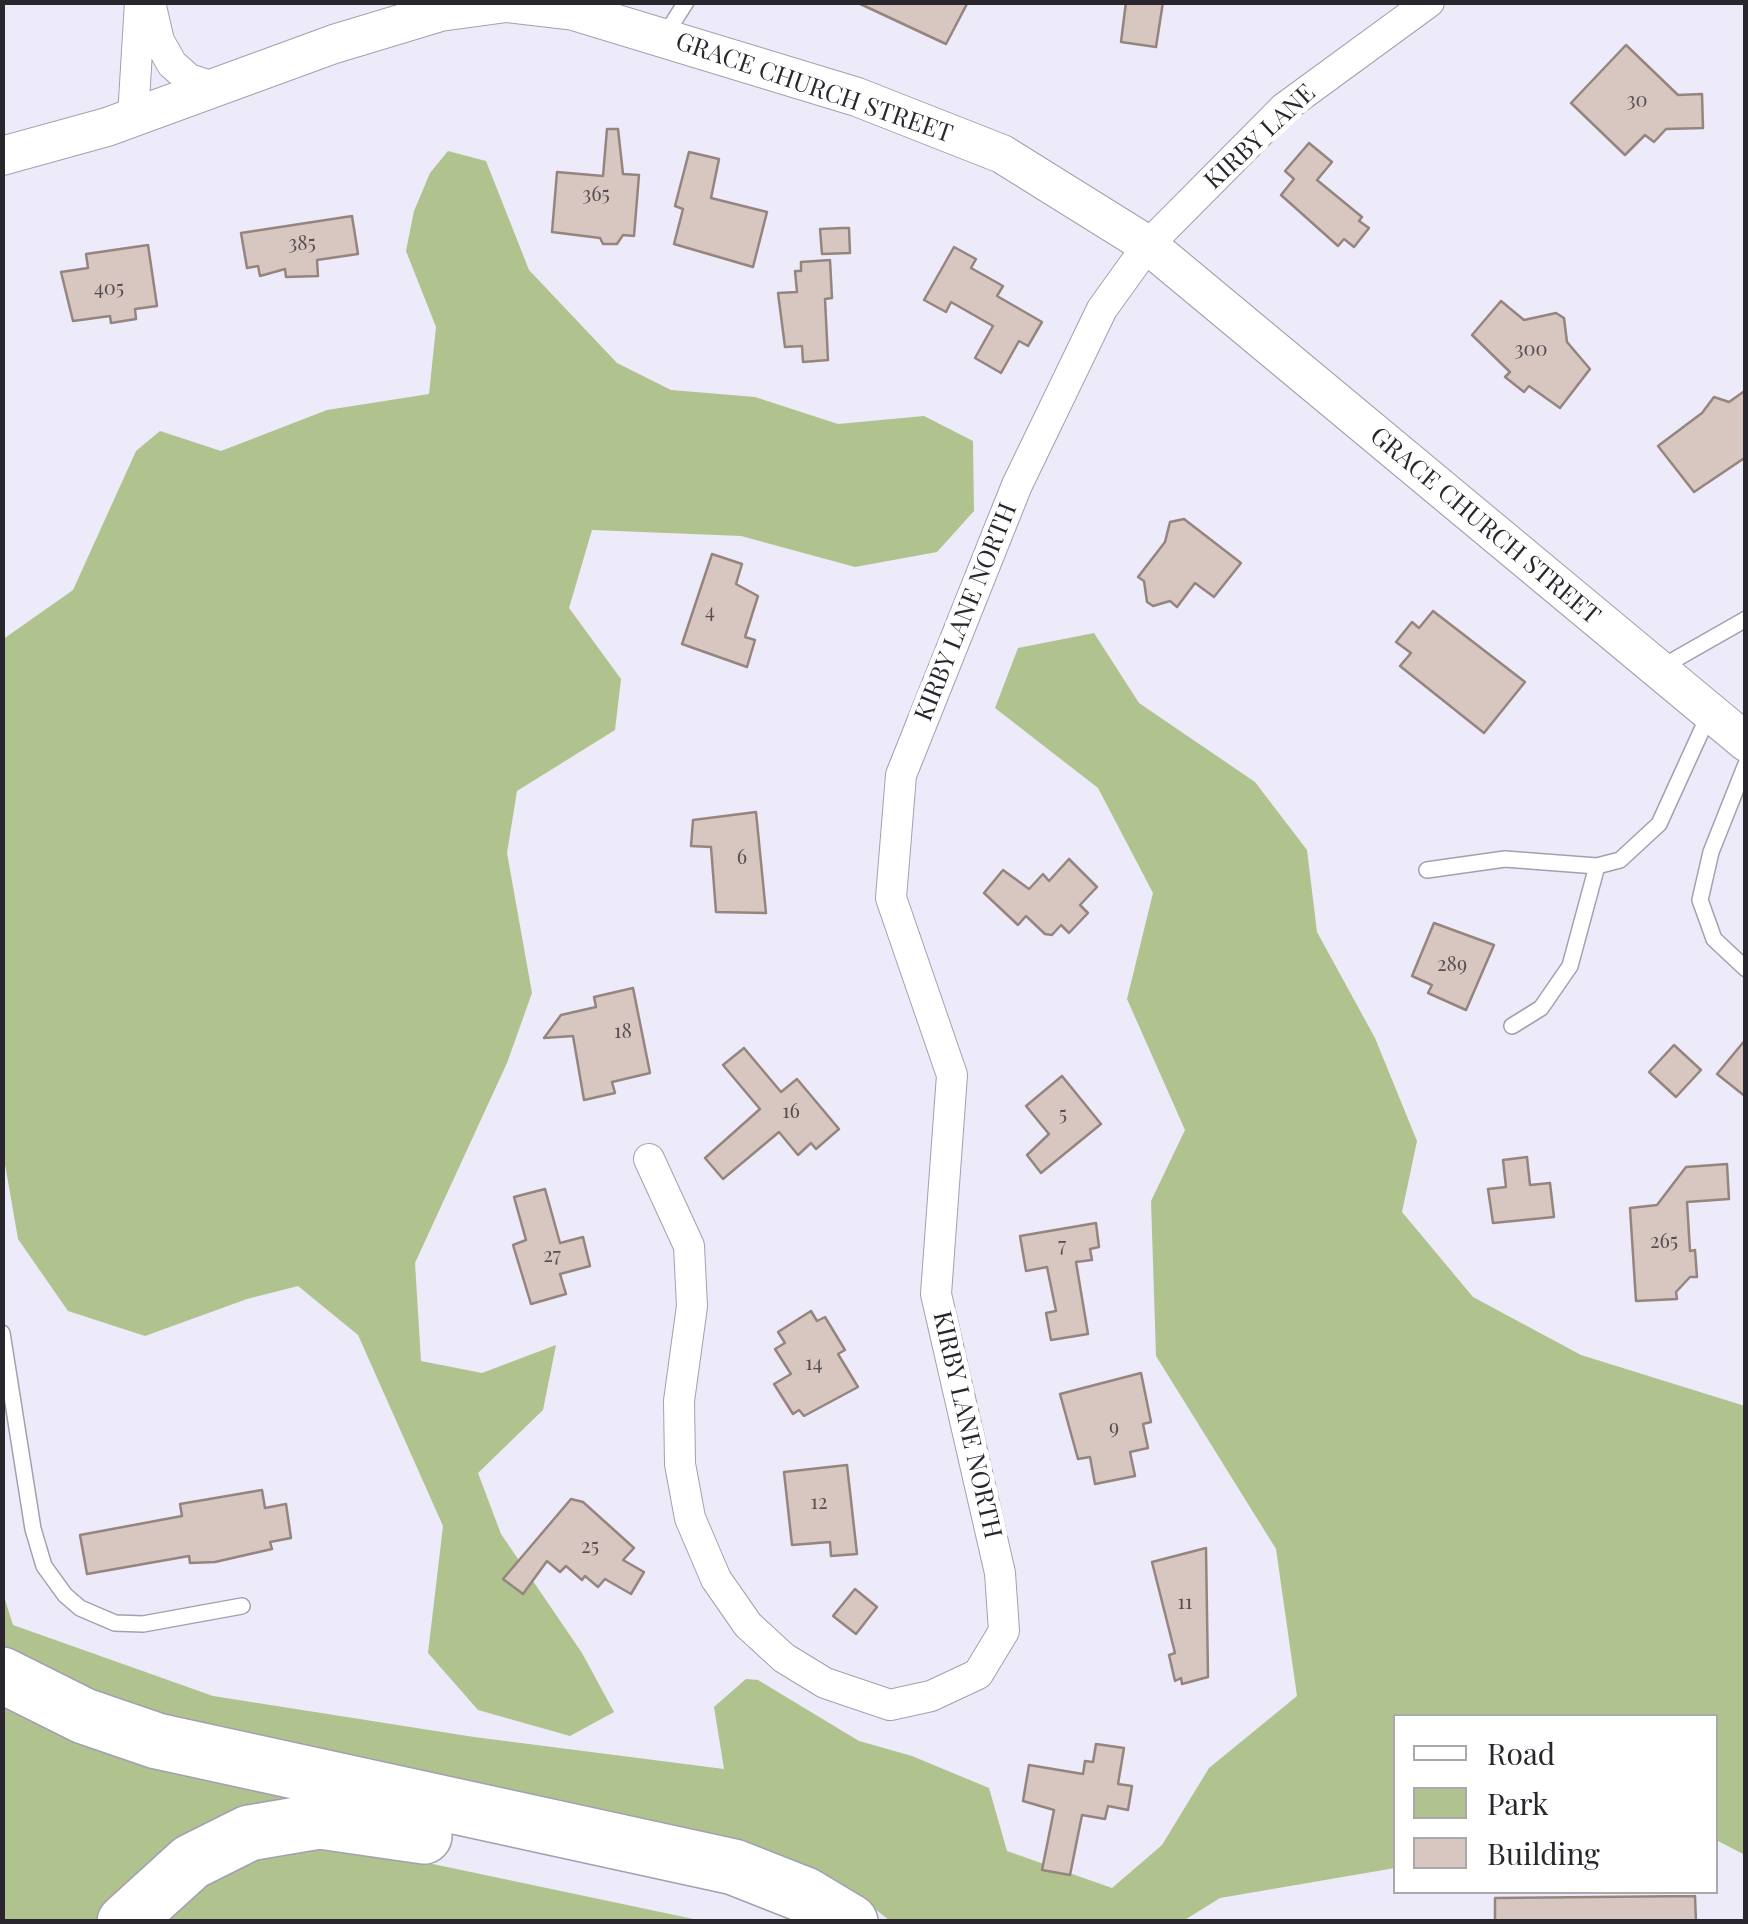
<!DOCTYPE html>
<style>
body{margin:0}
#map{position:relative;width:1748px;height:1924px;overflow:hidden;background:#edeafa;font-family:"Playfair Display",serif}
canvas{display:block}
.frame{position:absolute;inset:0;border:5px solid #29272d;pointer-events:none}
.legend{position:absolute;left:1393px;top:1714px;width:325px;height:180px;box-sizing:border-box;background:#fff;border:2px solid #a9a9ab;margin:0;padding:12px 18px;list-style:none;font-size:30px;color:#29272d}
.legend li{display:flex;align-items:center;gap:20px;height:50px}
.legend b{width:50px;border:2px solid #a9a9ab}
</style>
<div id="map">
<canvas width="1748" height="1924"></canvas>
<div class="frame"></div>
<ul class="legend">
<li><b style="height:12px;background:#fff"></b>Road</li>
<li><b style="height:28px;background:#b0c38e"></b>Park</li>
<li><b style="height:28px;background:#d8c6c0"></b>Building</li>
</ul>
</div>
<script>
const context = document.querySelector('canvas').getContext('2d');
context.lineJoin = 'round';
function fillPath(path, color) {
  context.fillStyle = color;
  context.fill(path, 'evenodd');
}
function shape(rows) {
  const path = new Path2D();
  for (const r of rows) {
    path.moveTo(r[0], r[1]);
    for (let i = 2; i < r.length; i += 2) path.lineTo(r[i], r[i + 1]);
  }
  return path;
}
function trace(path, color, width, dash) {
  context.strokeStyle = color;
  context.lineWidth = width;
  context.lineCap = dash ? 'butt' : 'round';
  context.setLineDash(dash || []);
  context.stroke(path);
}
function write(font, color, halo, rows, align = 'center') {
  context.font = font + ' "Playfair Display",serif';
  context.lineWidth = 10;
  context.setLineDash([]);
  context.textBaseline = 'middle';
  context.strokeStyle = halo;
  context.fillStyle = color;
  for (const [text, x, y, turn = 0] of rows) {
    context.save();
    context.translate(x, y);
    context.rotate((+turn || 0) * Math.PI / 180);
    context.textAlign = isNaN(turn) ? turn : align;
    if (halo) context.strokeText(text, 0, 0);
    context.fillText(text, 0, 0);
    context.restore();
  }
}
const green = shape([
 [448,151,486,161,529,270,617,363,671,390,755,397,838,424,924,416,973,441,974,511,937,552,855,567,741,536,592,530,569,608,621,679,615,730,517,791,507,853,532,993,507,1063,415,1263,421,1361,482,1373,556,1345,543,1410,478,1473,501,1534,582,1653,614,1712,570,1736,478,1710,428,1653,443,1526,358,1335,298,1286,247,1299,145,1336,68,1311,18,1239,2,1147,2,640,73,590,136,451,160,431,221,451,327,410,429,394,436,327,406,251,414,211,430,173],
 [1094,633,1139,703,1255,782,1307,850,1317,932,1375,1038,1417,1141,1402,1212,1473,1297,1581,1355,1745,1406,1745,1855,1716,1840,1716,1716,1396,1716,1395,1868,1220,1898,1183,1921,890,1921,869,1904,173,1725,41,1670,3,1646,2,1590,13,1625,213,1696,474,1737,724,1769,714,1707,746,1679,758,1680,859,1741,912,1756,989,1788,1007,1851,1112,1888,1162,1845,1209,1768,1297,1696,1276,1549,1156,1356,1151,1201,1185,1130,1127,999,1153,893,1098,788,995,708,1018,648],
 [2,1695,362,1810,104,1921,3,1921],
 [338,1844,703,1921,152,1922,255,1849]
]);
const building = shape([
 [856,2,968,2,946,44,856,2],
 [1126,2,1163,2,1156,47,1121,42,1126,2],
 [1626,45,1678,95,1702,94,1703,128,1666,129,1654,142,1645,135,1625,155,1571,103,1626,45],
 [607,129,618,129,623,174,639,175,634,236,623,235,617,244,603,244,600,238,552,232,557,172,603,176,607,129],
 [1309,143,1332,162,1317,180,1362,217,1359,221,1369,228,1354,247,1344,239,1338,246,1281,195,1294,179,1285,171,1309,143],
 [689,152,719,159,711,198,767,212,753,267,674,244,683,209,675,206,689,152],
 [352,216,358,254,317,260,318,276,286,277,285,269,260,276,258,266,247,268,241,233,352,216],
 [842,228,849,228,850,253,822,254,820,229,842,228],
 [148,245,157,306,135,309,136,319,111,323,110,316,73,321,61,272,88,268,86,254,148,245],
 [954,247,976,259,971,268,1003,286,997,296,1042,322,1028,346,1019,341,1001,373,975,358,993,326,951,302,946,312,924,300,954,247],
 [830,260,832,298,825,299,828,360,803,362,802,346,785,347,778,293,797,292,795,271,801,271,801,262,830,260],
 [1501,301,1524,320,1556,313,1564,318,1567,342,1590,369,1560,408,1529,386,1524,392,1505,377,1510,372,1472,335,1501,301],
 [1746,390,1746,457,1694,492,1658,446,1702,413,1714,397,1729,402,1746,390],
 [1184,519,1241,563,1214,597,1195,583,1177,607,1170,601,1153,606,1147,602,1144,581,1138,577,1165,542,1170,522,1184,519],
 [712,554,742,564,736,584,758,596,745,637,755,640,747,667,682,644,712,554],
 [1433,611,1525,682,1484,733,1400,666,1411,653,1396,642,1412,622,1419,628,1433,611],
 [756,812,766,913,716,912,711,847,691,846,693,820,756,812],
 [1069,859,1097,887,1080,905,1088,913,1069,933,1061,925,1052,935,1045,934,1026,916,1018,925,984,893,1003,870,1029,889,1043,874,1049,881,1069,859],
 [1434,923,1494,945,1466,1010,1428,993,1432,985,1412,976,1434,923],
 [633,988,650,1073,612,1082,615,1093,584,1100,573,1036,544,1038,561,1015,596,1007,594,997,633,988],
 [1746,1039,1746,1097,1717,1074,1746,1039],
 [1674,1045,1701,1070,1676,1097,1649,1072,1674,1045],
 [744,1048,781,1092,797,1079,839,1129,816,1149,811,1143,798,1155,779,1132,723,1179,705,1158,760,1109,723,1065,744,1048],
 [1062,1076,1101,1124,1041,1173,1027,1155,1049,1134,1026,1106,1062,1076],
 [1527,1157,1530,1185,1550,1183,1554,1217,1493,1223,1488,1189,1506,1187,1503,1160,1527,1157],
 [1727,1164,1729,1199,1687,1202,1690,1251,1695,1250,1697,1277,1690,1277,1676,1292,1677,1299,1636,1301,1630,1208,1657,1205,1686,1167,1727,1164],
 [545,1189,560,1243,583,1237,590,1266,560,1274,566,1294,531,1304,513,1245,526,1240,514,1197,545,1189],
 [1096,1223,1099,1247,1090,1249,1092,1260,1076,1262,1088,1334,1051,1340,1046,1313,1056,1311,1047,1267,1026,1271,1020,1236,1096,1223],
 [811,1311,817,1321,825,1317,845,1350,838,1354,858,1387,804,1416,799,1410,793,1414,774,1384,791,1374,775,1349,785,1343,778,1332,811,1311],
 [1141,1373,1151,1422,1143,1424,1148,1448,1130,1452,1135,1476,1095,1484,1090,1457,1078,1459,1060,1394,1141,1373],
 [847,1465,857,1554,831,1556,830,1542,792,1545,784,1472,847,1465],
 [262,1490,265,1508,286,1504,291,1538,270,1542,272,1549,215,1562,190,1563,189,1556,87,1574,80,1535,182,1516,180,1504,262,1490],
 [571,1499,583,1502,634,1548,623,1560,644,1572,631,1594,605,1579,598,1587,585,1576,582,1580,566,1566,560,1572,547,1561,523,1594,503,1579,571,1499],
 [1206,1548,1208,1677,1182,1684,1181,1678,1175,1681,1169,1655,1175,1653,1152,1562,1206,1548],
 [855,1589,877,1607,856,1634,833,1616,855,1589],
 [1096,1744,1124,1748,1118,1784,1132,1786,1128,1810,1108,1806,1105,1819,1082,1815,1070,1875,1042,1870,1054,1810,1023,1801,1029,1765,1083,1774,1085,1761,1093,1762,1096,1744],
 [1695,1896,1696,1922,1495,1922,1495,1898,1695,1896]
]);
const service = shape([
 [664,37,686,2],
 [1660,668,1746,619],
 [1746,764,1711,852,1700,900,1714,939,1746,969],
 [1427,870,1505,859,1597,866,1620,860,1659,824,1710,712],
 [1512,1026,1541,1008,1570,966,1597,866],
 [2,1333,33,1529,44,1566,65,1595,80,1608,115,1623,143,1624,242,1606]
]);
const minor = shape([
 [150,2,159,41,172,64,189,79,213,87],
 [133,117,140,2],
 [649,1159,689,1246,692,1306,679,1401,680,1464,690,1518,716,1579,748,1625,784,1658,825,1683,890,1705,931,1696,978,1674,1004,1631,1000,1573,936,1294,952,1075,891,898,901,775,1017,485,1102,309,1148,245,1284,108,1429,2]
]);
const tertiary = shape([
 [2,156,107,127,334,44,440,12,506,3,574,11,857,97,1002,154,1148,245,1746,742]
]);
const motorway = shape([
 [2,1675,84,1716,157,1741,734,1867,805,1895,850,1922],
 [125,1922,191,1862,249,1833,320,1821,424,1836]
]);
const numberNames = [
 ["30",1637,101],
 ["365",596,195],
 ["385",302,244],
 ["405",109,289],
 ["300",1531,350],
 ["4",710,612],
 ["6",742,858],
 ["289",1452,965],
 ["18",623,1032],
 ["16",791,1112],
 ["5",1063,1115],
 ["265",1664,1242],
 ["7",1062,1246],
 ["27",552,1256],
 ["14",814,1364],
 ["9",1114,1428],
 ["12",819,1503],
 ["25",590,1547],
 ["11",1185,1603]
];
const streetNames = [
 ["GRACE CHURCH STREET",814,88,19],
 ["KIRBY LANE",1260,137,-43],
 ["GRACE CHURCH STREET",1485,526,40],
 ["KIRBY LANE NORTH",966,612,-68],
 ["KIRBY LANE NORTH",967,1425,77]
];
fillPath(green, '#b0c38e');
fillPath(building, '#d8c6c0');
trace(building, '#95857f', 2.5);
trace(service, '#a3a0af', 18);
trace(minor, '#a3a0af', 32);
trace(tertiary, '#a3a0af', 40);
trace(motorway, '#a3a0af', 58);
trace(service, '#fff', 15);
trace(minor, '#fff', 30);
trace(tertiary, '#fff', 38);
trace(motorway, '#fff', 55);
write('20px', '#554f52', null, numberNames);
write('25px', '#29272d', '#fff', streetNames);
</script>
